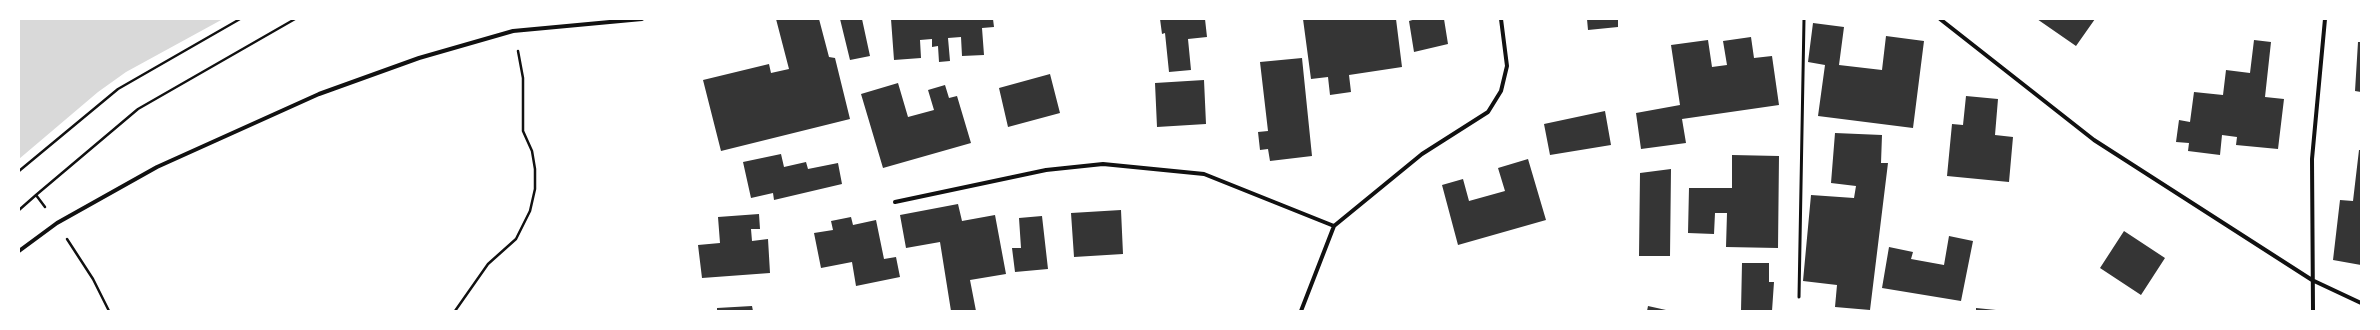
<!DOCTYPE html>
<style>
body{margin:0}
#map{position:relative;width:2380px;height:330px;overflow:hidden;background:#fff;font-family:Raleway,sans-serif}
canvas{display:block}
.frame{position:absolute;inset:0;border:20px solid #fff;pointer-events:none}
</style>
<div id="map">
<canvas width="2380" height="330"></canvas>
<div class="frame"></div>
</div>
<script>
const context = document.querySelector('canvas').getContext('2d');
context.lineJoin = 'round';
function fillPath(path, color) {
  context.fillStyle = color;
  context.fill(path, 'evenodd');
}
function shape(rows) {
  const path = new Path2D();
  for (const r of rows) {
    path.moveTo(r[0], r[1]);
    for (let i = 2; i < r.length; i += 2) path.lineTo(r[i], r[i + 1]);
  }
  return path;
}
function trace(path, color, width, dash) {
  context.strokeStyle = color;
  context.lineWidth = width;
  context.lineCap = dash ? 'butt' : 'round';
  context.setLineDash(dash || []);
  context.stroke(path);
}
const water = shape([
 [19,19,223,19,126,72,98,92,19,159]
]);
const building = shape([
 [776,19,819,19,829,57,835,58,850,119,721,151,703,80,769,64,771,73,789,69],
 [840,19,862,19,870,56,850,60],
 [891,19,993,19,994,27,982,28,984,55,962,56,961,37,948,38,950,61,939,62,938,46,932,47,932,39,920,40,921,58,894,60],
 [1160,19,1205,19,1207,37,1188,39,1191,70,1169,72,1165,33,1162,34],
 [1303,19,1396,19,1402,67,1349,75,1351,92,1330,95,1328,77,1311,79],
 [1416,19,1444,19,1448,44,1414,52,1409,21],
 [1587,19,1618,19,1618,27,1588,30],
 [2037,19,2095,19,2076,46],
 [1813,23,1844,27,1839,65,1882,70,1886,36,1924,41,1913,128,1818,116,1825,65,1808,62],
 [1751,37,1754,58,1772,56,1779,105,1682,119,1686,143,1641,149,1636,113,1680,105,1671,45,1708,40,1712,67,1727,65,1723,41],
 [2254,40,2271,42,2265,97,2284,99,2278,149,2236,145,2237,137,2222,135,2220,155,2188,151,2189,143,2176,142,2179,120,2190,122,2194,92,2223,95,2226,70,2250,73],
 [2358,42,2361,42,2361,92,2355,91],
 [1302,58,1312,156,1270,161,1268,149,1260,150,1258,132,1268,131,1260,62],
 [1050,74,1060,113,1008,127,999,88],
 [1204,80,1206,124,1157,127,1155,83],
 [898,83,908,117,934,110,928,90,945,85,949,98,957,96,971,143,883,168,861,94],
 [1966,96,1998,99,1995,135,2013,137,2009,182,1947,176,1952,124,1963,125],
 [1605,111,1611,145,1550,155,1544,124],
 [1835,133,1882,135,1881,163,1888,163,1870,310,1835,307,1837,285,1803,281,1811,195,1854,198,1856,186,1831,183],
 [2359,150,2361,150,2361,265,2333,260,2340,200,2353,201],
 [781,154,784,167,806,162,808,169,838,163,842,184,774,200,773,193,751,198,743,162],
 [1732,155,1779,156,1778,248,1726,247,1727,213,1715,213,1714,234,1688,233,1689,188,1732,188],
 [1528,159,1546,220,1458,245,1442,185,1463,179,1469,201,1505,191,1498,168],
 [1671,169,1670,256,1639,256,1640,173],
 [958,204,962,221,995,215,1006,274,970,280,976,311,951,311,940,242,906,248,900,215],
 [1121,210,1123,254,1074,257,1071,213],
 [759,214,760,229,751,229,752,241,768,239,770,273,702,278,698,245,720,243,718,217],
 [1042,216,1048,269,1015,272,1012,248,1021,248,1019,218],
 [851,217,853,225,876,220,884,259,896,257,900,277,856,286,852,262,821,268,814,233,833,230,831,221],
 [2124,231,2165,258,2141,295,2100,268],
 [1949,236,1973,241,1961,301,1882,288,1889,247,1913,252,1911,259,1944,265],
 [1742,263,1769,263,1769,282,1774,282,1772,311,1741,311],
 [752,306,753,311,717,311,717,308],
 [1648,306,1666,310,1666,311,1647,311],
 [1976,308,1996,310,1996,311,1976,311]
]);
const path = shape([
 [19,171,118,89,240,19],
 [45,207,36,195,138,109,295,19],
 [19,210,36,195],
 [67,239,93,279,109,311],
 [455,311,488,264,516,239,530,211,535,189,535,169,532,151,523,131,523,78,518,51]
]);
const service = shape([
 [1799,297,1804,19]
]);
const minor = shape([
 [1940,19,2094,140,2312,280,2361,303],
 [895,202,1046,170,1103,164,1204,174,1334,226,1422,154,1488,112,1501,91,1507,66,1501,19],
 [19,251,57,223,157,167,319,94,419,58,513,31,642,19],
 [1301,311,1334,226],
 [2313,311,2312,159,2325,19]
]);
fillPath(water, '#d9d9d9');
fillPath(building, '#353535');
trace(path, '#111', 2.5);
trace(service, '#111', 3);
trace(minor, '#111', 4);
</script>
